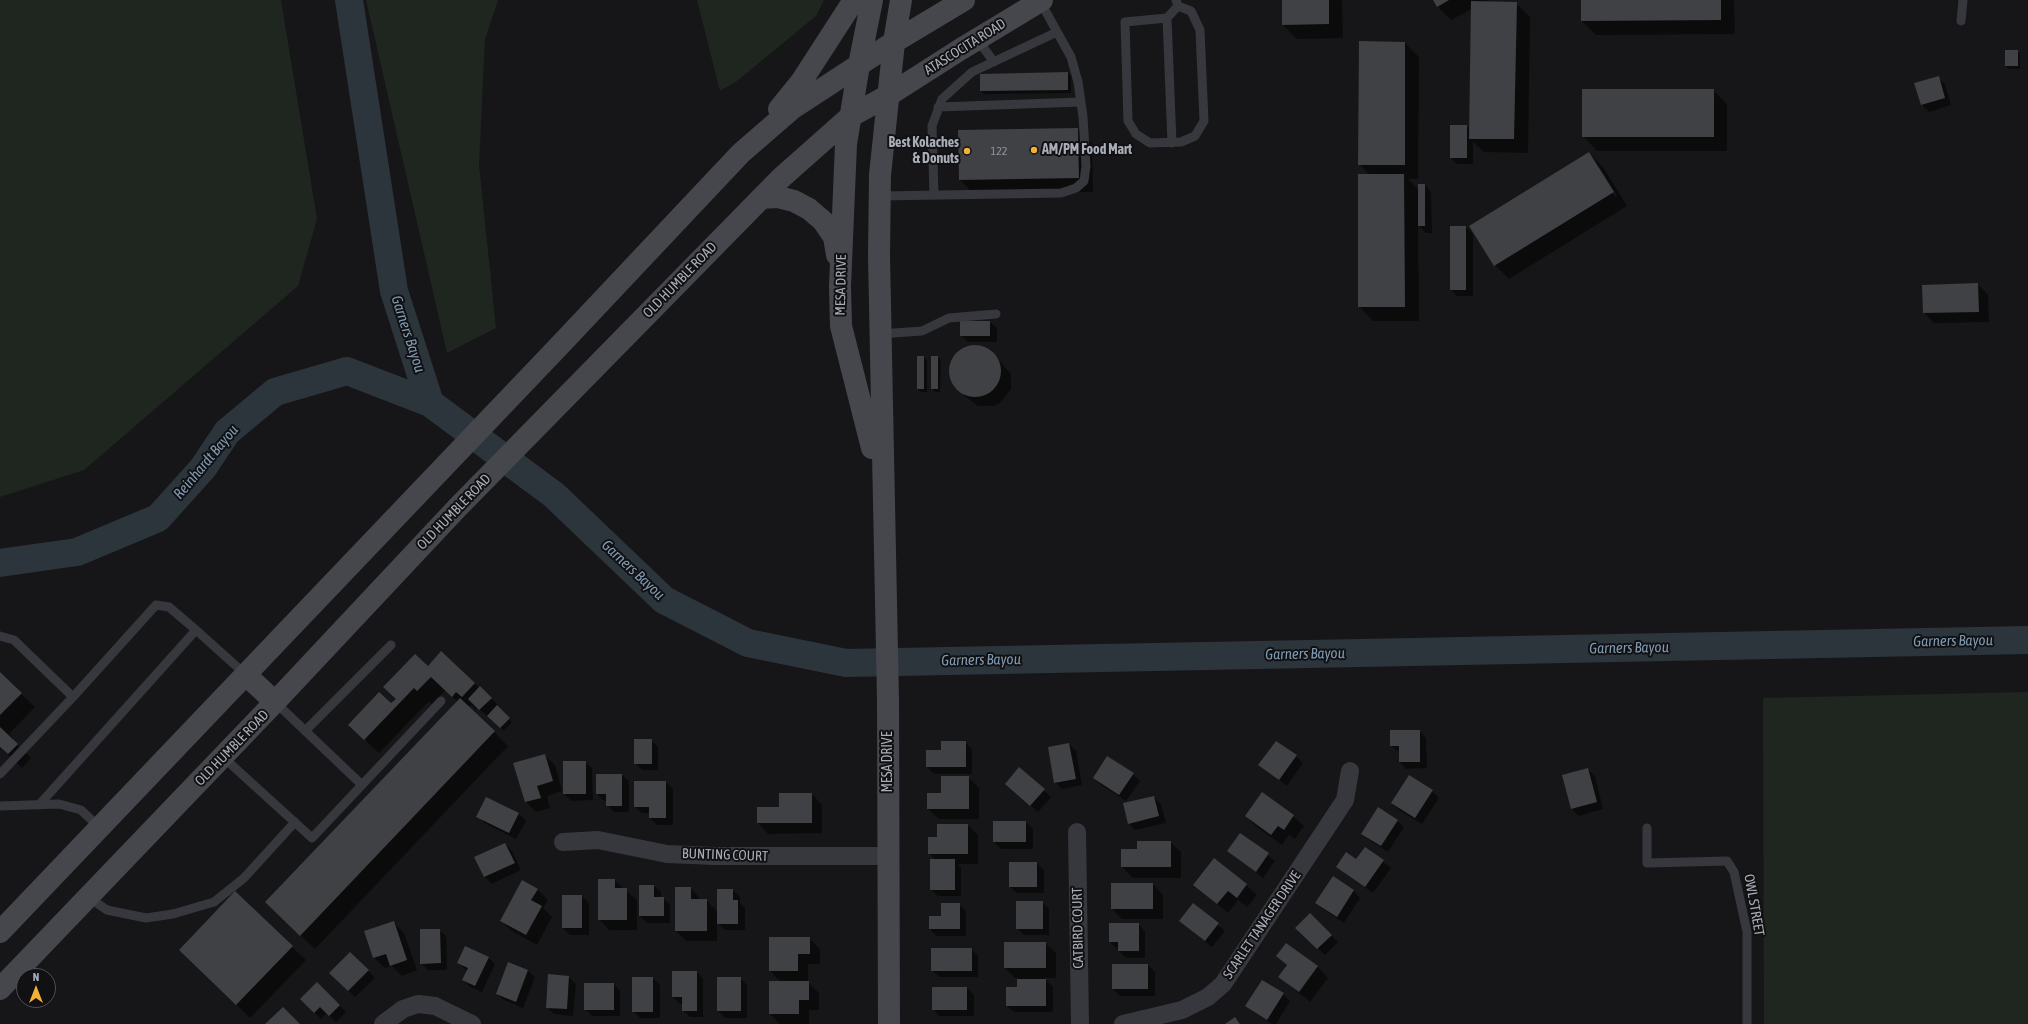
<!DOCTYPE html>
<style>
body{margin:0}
#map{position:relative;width:2028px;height:1024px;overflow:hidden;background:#161618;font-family:"Asap Condensed",sans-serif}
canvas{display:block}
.north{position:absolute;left:16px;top:968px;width:40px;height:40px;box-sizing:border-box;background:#111113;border:1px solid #4d4f55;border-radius:50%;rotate:0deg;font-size:11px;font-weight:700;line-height:16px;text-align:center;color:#a8adb8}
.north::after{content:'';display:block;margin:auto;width:14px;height:18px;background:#f2b134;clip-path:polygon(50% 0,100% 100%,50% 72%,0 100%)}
</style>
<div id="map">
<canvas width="2028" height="1024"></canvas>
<div class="north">N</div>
</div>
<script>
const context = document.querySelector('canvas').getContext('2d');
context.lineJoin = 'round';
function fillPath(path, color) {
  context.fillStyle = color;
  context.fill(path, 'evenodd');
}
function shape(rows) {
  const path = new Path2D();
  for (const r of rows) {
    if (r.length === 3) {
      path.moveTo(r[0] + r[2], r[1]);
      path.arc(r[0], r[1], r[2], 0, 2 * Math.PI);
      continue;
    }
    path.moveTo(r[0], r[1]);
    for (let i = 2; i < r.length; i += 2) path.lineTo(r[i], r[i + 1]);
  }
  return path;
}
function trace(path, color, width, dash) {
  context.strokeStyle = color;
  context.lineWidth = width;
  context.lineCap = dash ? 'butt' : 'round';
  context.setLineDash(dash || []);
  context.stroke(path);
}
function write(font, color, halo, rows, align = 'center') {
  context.font = font + ' "Asap Condensed",sans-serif';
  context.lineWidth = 4;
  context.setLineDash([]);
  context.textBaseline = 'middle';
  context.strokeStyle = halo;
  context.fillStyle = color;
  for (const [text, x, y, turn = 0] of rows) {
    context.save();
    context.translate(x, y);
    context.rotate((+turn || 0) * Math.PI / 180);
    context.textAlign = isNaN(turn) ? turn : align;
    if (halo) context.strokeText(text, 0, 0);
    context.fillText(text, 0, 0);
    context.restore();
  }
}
const green = shape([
 [0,0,281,0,317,219,298,286,84,470,0,497],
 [366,0,498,0,485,39,479,165,496,328,447,353],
 [697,0,824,0,816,16,737,81,720,91],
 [2028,692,2028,1024,1764,1024,1763,698]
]);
const shadow = shape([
 [1283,0,1342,0,1343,38,1297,39,1283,25],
 [1434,0,1489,0,1485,2,1516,3,1530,17,1528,153,1484,152,1473,142,1473,164,1457,164,1451,158,1467,126,1470,129,1472,9,1451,20,1437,6],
 [1582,0,1734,0,1735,34,1596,35,1582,21],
 [1360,42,1405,43,1419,57,1418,179,1408,179,1419,190,1425,185,1431,192,1432,233,1426,233,1418,225,1419,321,1373,321,1360,307,1359,175,1370,175,1359,164],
 [2006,51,2017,51,2020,54,2020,69,2009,69,2006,66],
 [1068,73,1071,76,1071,93,984,94,981,91],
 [1938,78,1945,84,1951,105,1929,112,1922,105,1916,84],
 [1713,90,1727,104,1727,151,1597,151,1584,137],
 [1078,129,1092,143,1093,192,974,194,960,180],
 [1589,153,1603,167,1627,206,1509,279,1495,265],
 [1598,168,1600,168,1617,196,1615,197],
 [1466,227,1473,234,1473,296,1457,296,1451,289],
 [1978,284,1988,295,1989,322,1934,323,1924,313],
 [990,322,997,328,997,342,968,342,961,335],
 [975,345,990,350,1011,374,1011,389,1001,402,994,406,978,406,966,397,955,386,951,379,951,363,960,350],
 [924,357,927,360,927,392,921,392,918,389],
 [937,357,941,360,940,392,935,392,932,389],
 [441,653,491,698,498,705,496,706,512,722,504,731,478,708,476,710,471,705,469,707,508,746,315,949,280,916,457,701,445,690,432,704,429,701,379,753,363,738,391,705],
 [0,674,35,707,9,734,13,738,12,740,31,758,22,768,2,749,0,750],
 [1420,731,1426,738,1427,768,1406,769,1400,762,1400,753,1391,746],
 [651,740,658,747,658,770,642,770,635,763],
 [965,742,972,749,972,774,934,774,927,767,927,751,942,751],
 [1069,744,1076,751,1082,785,1062,789,1055,782],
 [544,755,555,765,562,791,547,796,550,808,536,812,526,802],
 [1296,756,1303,763,1287,786,1260,765],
 [585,762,592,768,593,800,571,801,564,794],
 [1020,768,1051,797,1038,812,1006,784],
 [1588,770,1595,776,1603,809,1579,816,1572,809,1563,776],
 [1133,774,1140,781,1126,801,1101,785,1094,778],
 [597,775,622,775,629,781,629,812,614,812,607,805,607,801,604,801,597,794],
 [968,777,979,788,979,819,939,819,928,809,942,794],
 [666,782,673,789,673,825,657,825,650,818,650,813,642,813,635,807],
 [1432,791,1439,798,1422,824,1399,810,1392,803],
 [812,794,822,805,822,833,768,834,758,823,758,808,780,808],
 [1262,794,1293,816,1304,826,1295,839,1289,835,1282,845,1257,827,1246,816],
 [1154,797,1161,804,1166,823,1135,830,1128,823],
 [487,798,519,814,526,821,516,839,484,823,478,816],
 [1397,821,1404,827,1388,852,1369,840,1362,833],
 [1026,822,1033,829,1033,849,1001,849,994,842],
 [968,825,978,835,978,864,958,864,961,867,961,896,938,896,931,890,936,860,929,853,938,838],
 [1241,834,1275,861,1263,878,1229,851],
 [1170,842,1181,852,1181,878,1133,878,1122,867,1122,850,1138,850],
 [505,844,512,851,521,870,492,884,485,877,476,857],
 [1365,848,1391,868,1373,893,1337,867,1357,860],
 [1037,863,1044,870,1044,893,1017,893,1010,887],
 [1333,877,1354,891,1360,898,1344,923,1323,909,1316,903],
 [614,880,637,900,637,930,609,930,599,919],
 [1153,884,1163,895,1163,919,1122,919,1112,909],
 [1194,885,1246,885,1257,895,1247,907,1238,900,1228,913],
 [654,886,661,892,661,898,663,898,670,905,670,923,647,923,640,916],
 [691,888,701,900,706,900,718,912,718,890,733,890,740,897,740,903,745,908,745,930,725,930,717,923,717,941,686,941,676,931],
 [537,889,548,900,543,908,552,917,537,945,512,931,501,921],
 [563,896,582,896,589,903,589,935,570,935,563,928],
 [1042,902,1049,909,1049,935,1024,935,1017,928],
 [959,904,966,911,966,936,936,936,930,929],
 [1193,905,1225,931,1212,947,1180,921],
 [1310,914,1338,942,1325,955,1297,928],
 [393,922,404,933,417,970,402,976,392,966,385,968,374,958],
 [1110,924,1138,924,1145,931,1145,958,1126,958,1110,942],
 [439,930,446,936,447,970,428,970,421,963],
 [809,938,820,949,820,964,808,964,808,982,819,993,819,1010,809,1010,809,1024,780,1024,770,1014,781,982,770,971],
 [1045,943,1056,953,1056,978,1044,978,1053,987,1053,1012,1014,1012,1007,1006,1018,988,1018,978,1015,978,1005,968],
 [1286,944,1318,967,1328,978,1310,1002,1279,977,1287,966,1277,956],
 [292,947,306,960,250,1018,180,950],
 [971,949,978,956,978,977,939,977,932,970],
 [350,953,375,978,355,997,331,973],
 [488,957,495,964,482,992,470,987,463,980,467,971,459,963],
 [509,963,528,971,535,977,523,1008,504,1000,497,994],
 [1148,965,1155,972,1155,996,1120,996,1113,989],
 [673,972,697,972,703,979,703,1017,690,1017,683,1010,683,1004,680,1004,673,997],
 [569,977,576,984,573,1016,554,1014,547,1007],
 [653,978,660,985,660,1018,640,1018,633,1011],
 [740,978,747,985,747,1018,725,1018,718,1011],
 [1263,981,1283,994,1290,1001,1276,1024,1272,1024,1254,1012,1247,1006],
 [317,983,346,1012,336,1022,327,1013,321,1019,301,999],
 [614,984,620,991,620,1016,592,1016,585,1009],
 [967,988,974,995,974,1016,939,1016,933,1009]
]);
const river = shape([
 [349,0,394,291,430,403,554,495,664,600,748,643,846,663,2028,640],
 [0,563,77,552,158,518,203,468,227,432,275,392,347,371,430,403]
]);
const building = shape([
 [1282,0,1329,0,1329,24,1282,25],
 [1433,0,1449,0,1437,7],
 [1581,0,1721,0,1721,20,1581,21],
 [1471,1,1517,2,1514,139,1469,139],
 [1359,41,1405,42,1405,165,1358,165],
 [2005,50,2018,50,2018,66,2005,66],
 [1068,72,1068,90,980,91,980,74],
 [1939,76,1945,98,1921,105,1914,83],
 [1582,89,1714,89,1714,137,1582,137],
 [1450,125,1467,125,1467,158,1450,158],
 [1078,128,1079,178,959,180,958,130],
 [1589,152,1614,192,1494,266,1469,226],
 [1358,174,1404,174,1405,307,1358,307],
 [1418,184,1425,184,1425,226,1418,226],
 [1450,226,1466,226,1466,290,1450,290],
 [1978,283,1979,312,1923,313,1922,285],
 [960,321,990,321,990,336,960,336],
 [975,371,26],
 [917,356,924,356,924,389,917,389],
 [931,356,938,356,938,389,931,389],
 [441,651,475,683,462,697,456,692,452,697,431,677,417,691,414,688,364,740,348,725,379,692,391,703,396,699,383,687,415,654,428,666],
 [0,672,22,693,0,715],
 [480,686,492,698,479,710,468,699],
 [460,698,495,731,300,936,265,902],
 [497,705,510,718,500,728,487,716],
 [0,727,18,744,8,754,0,747],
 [1390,730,1420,730,1420,762,1399,762,1399,746,1390,746],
 [634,739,652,739,652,764,634,764],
 [941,741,966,741,966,767,926,767,926,750,941,750],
 [1276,741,1297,755,1279,780,1258,765],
 [1069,743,1076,779,1054,783,1048,747],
 [545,754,553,781,537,786,541,798,525,802,513,763],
 [1107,756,1134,773,1119,795,1093,778],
 [563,761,586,761,586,794,563,794],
 [1019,767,1045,789,1030,806,1005,784],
 [1588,768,1597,802,1571,809,1562,775],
 [596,774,622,774,622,806,606,806,606,794,596,794],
 [1409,775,1433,790,1415,818,1391,803],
 [941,776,969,776,969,809,927,809,927,793,941,793],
 [634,781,666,781,666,818,649,818,649,807,634,807],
 [1262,792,1294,815,1284,830,1278,826,1271,835,1245,816],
 [779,793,812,793,812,823,757,823,757,807,779,807],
 [1154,796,1159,816,1128,824,1123,803],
 [486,797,519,813,509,833,476,817],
 [1378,807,1398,820,1381,846,1361,834],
 [993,821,1026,821,1026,842,993,842],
 [937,824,968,824,968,854,928,854,928,837,937,837],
 [1240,833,1269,853,1256,872,1227,851],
 [1137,841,1171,841,1171,867,1121,867,1121,849,1137,849],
 [505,843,515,863,484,877,474,857],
 [1365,847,1384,860,1365,887,1336,867,1346,852,1356,859],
 [1214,858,1247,884,1237,898,1228,891,1217,904,1193,885],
 [930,859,955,859,955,890,930,890],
 [1009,862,1037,862,1037,887,1009,887],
 [1333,876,1354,890,1337,917,1315,903],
 [598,879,615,879,615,888,627,888,627,920,598,920],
 [522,880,538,889,531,900,542,906,526,935,500,921],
 [1111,883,1153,883,1153,909,1111,909],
 [639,885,654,885,654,897,664,897,664,916,639,916],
 [675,887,691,887,691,899,707,899,707,931,675,931],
 [717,889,733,889,733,900,738,900,738,924,717,924],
 [235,891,293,946,236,1005,179,950],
 [562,895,582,895,582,928,562,928],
 [1016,901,1043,901,1043,929,1016,929],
 [941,903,960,903,960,929,929,929,929,916,941,916],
 [1193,903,1219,923,1205,941,1179,921],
 [1310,913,1332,935,1317,949,1295,928],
 [394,921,407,960,390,966,386,954,373,958,364,931],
 [1109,923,1139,923,1139,951,1118,951,1118,942,1109,942],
 [420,929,440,929,441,963,420,964],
 [769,937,810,937,810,954,798,954,798,971,769,971],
 [1004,942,1046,942,1046,968,1004,968],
 [1286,943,1318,966,1299,992,1278,977,1287,965,1276,956],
 [465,946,489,957,475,986,462,980,468,968,457,963],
 [931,948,972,948,972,971,931,971],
 [350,952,369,970,348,991,329,973],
 [508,962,528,970,516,1002,496,994],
 [1112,964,1148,964,1148,989,1112,989],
 [672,971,697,971,697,1011,682,1011,682,997,672,997],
 [548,974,569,976,567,1009,546,1008],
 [632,977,653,977,653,1012,632,1012],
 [717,977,741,977,741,1011,717,1011],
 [1017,979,1046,979,1046,1006,1006,1006,1006,987,1017,987],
 [1262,980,1284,993,1267,1020,1245,1006],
 [769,981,809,981,809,1000,799,1000,799,1014,769,1014],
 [317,982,340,1005,329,1016,320,1007,314,1013,300,999],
 [584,983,614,983,614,1010,584,1010],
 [932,987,967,987,967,1010,932,1010],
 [283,1007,300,1024,265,1024],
 [1235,1017,1240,1024,1225,1024]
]);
const lane = shape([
 [1176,0,1178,6,1167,18,1125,22,1128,121,1136,134,1150,143,1181,142,1195,136,1204,121,1200,30,1191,11,1178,6],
 [1167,18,1172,143],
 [1961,21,1963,0],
 [977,39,994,62],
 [938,107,1081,102],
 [934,195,932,126,942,99,972,72,1057,32],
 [880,196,1061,193,1076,188,1084,181,1086,166,1083,117,1078,82,1071,57,1040,1],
 [880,334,922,331,949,318,996,314],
 [196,630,245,674],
 [0,636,14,640,73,697,0,774],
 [275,702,362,785],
 [305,731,391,645],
 [223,757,312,838,441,701],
 [39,805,196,630,169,607,156,605,73,697],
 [0,806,59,804,81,810,100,828],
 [1647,828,1647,863,1727,861,1734,872,1747,932,1747,1024],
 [88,897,107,910,146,918,173,914,214,902,244,878,295,822]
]);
const street = shape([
 [1077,832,1080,1024],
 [563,842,598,840,667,854,715,856,888,856],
 [383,1024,403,1009,418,1004,435,1006,472,1024],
 [1123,1024,1182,1010,1208,997,1223,984,1345,800,1350,771]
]);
const secondary = shape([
 [872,0,859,65,846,144,840,286,841,326,872,448],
 [779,109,801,82,854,0],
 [761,198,778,197,794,201,809,209,823,221,834,237,837,255],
 [246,675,275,702],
 [0,932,561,344,741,153,793,108,894,42,964,0],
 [0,989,275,702,458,507,781,178,851,116,889,95,961,49,1042,0],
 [889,1024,888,700,879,256,880,175,894,42,901,0]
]);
const markers = [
 [1034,150,4,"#f2b134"],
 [967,151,4,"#f2b134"]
];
const numberNames = [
 ["122",999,151]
];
const streetNames = [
 ["ATASCOCITA ROAD",965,47,-32],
 ["OLD HUMBLE ROAD",680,280,-46],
 ["MESA DRIVE",841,285,-89],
 ["OLD HUMBLE ROAD",454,512,-46],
 ["OLD HUMBLE ROAD",232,748,-46],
 ["MESA DRIVE",888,762,-90],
 ["BUNTING COURT",725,855,2],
 ["OWL STREET",1754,905,80],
 ["SCARLET TANAGER DRIVE",1262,925,-56],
 ["CATBIRD COURT",1078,928,-91]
];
const poiNames = [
 ["Best Kolaches",959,143],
 ["& Donuts",959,159],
 ["AM/PM Food Mart",1042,150,"left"]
];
const waterNames = [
 ["Garners Bayou",408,334,72],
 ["Reinhardt Bayou",206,462,-50],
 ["Garners Bayou",633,570,43],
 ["Garners Bayou",1953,641,-1],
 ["Garners Bayou",1629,648,-1],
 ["Garners Bayou",1305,654,-1],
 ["Garners Bayou",981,660,-1]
];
fillPath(green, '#1e261f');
fillPath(shadow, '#0007');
trace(river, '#2c353c', 28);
fillPath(building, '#404145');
trace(lane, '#37383d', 9);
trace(street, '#37383d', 18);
trace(secondary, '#45474d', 22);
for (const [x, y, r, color] of markers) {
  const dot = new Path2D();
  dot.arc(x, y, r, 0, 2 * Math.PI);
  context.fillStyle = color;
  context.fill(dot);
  trace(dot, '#111113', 1.5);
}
write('12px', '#8e929b', null, numberNames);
write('14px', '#a8adb8', '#111113', streetNames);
write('bold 14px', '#a8adb8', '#111113', poiNames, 'right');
write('italic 15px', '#7f9bb3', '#111113', waterNames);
</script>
